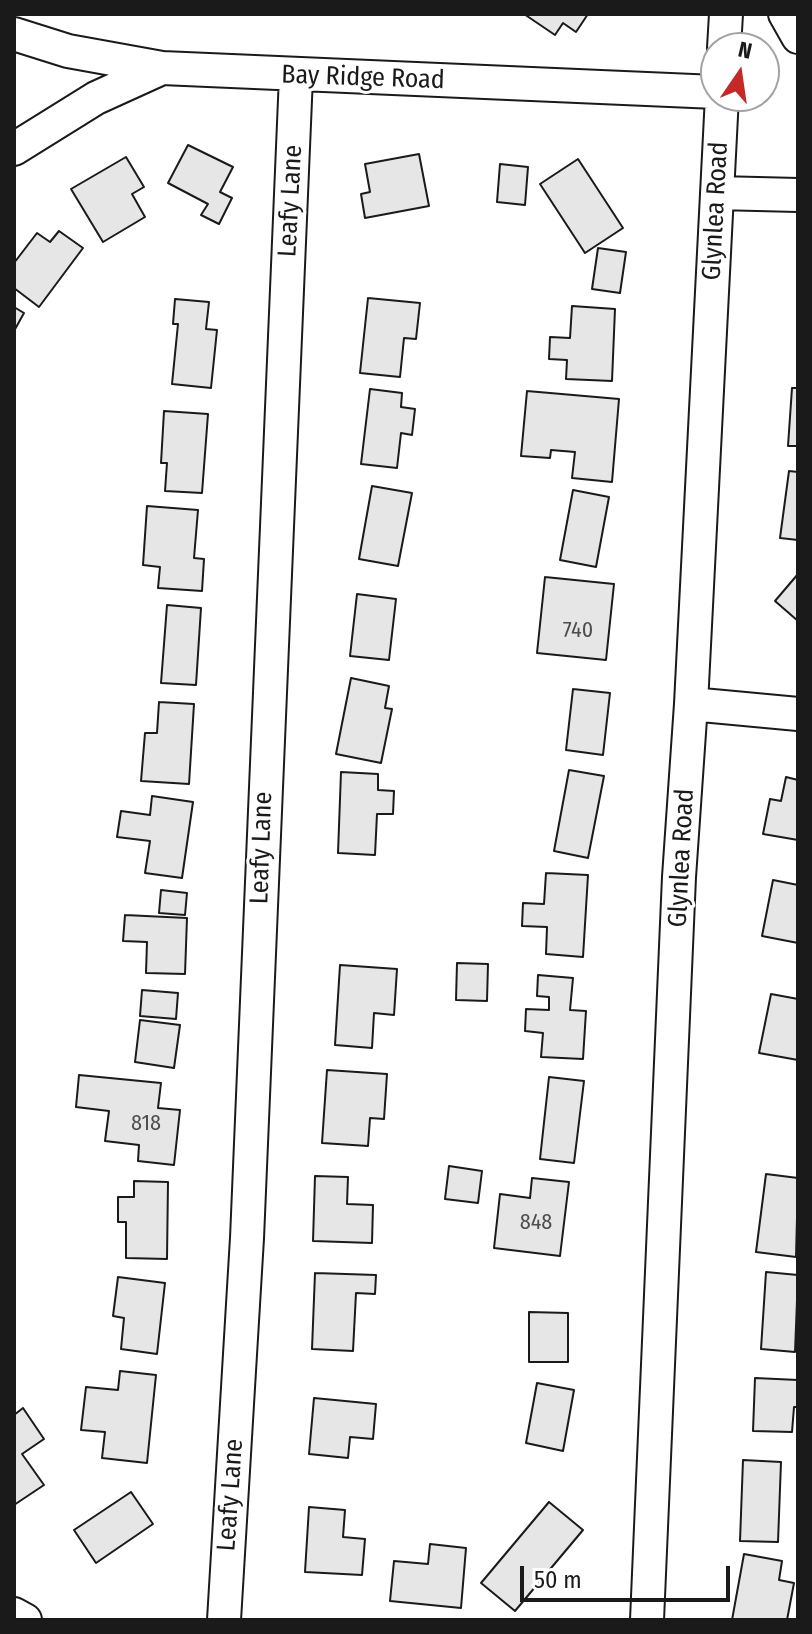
<!DOCTYPE html>
<style>
body{margin:0}
#map{position:relative;width:812px;height:1634px;overflow:hidden;background:#fff;font-family:"Fira Sans Condensed",sans-serif}
canvas{display:block}
.frame{position:absolute;inset:0;border:16px solid #1a1a1a;pointer-events:none}
.north{position:absolute;left:700px;top:32px;width:80px;height:80px;box-sizing:border-box;background:#fff;border:2px solid #a3a3a3;border-radius:50%;rotate:13deg;font-size:22px;font-weight:700;line-height:32px;text-align:center;color:#1a1a1a}
.north::after{content:'';display:block;margin:auto;width:28px;height:36px;background:#c62828;clip-path:polygon(50% 0,100% 100%,50% 72%,0 100%)}
.scale{position:absolute;left:520px;top:1566px;width:210px;height:36px;box-sizing:border-box;border:4px solid #1a1a1a;border-top:0;padding-left:10px;font-size:24px;line-height:28px;white-space:nowrap;color:#1a1a1a;-webkit-text-stroke:6px #fff;paint-order:stroke}
</style>
<div id="map">
<canvas width="812" height="1634"></canvas>
<div class="frame"></div>
<div class="north">N</div>
<div class="scale">50 m</div>
</div>
<script>
const context = document.querySelector('canvas').getContext('2d');
context.lineJoin = 'round';
function fillPath(path, color) {
  context.fillStyle = color;
  context.fill(path, 'evenodd');
}
function shape(rows) {
  const path = new Path2D();
  for (const r of rows) {
    path.moveTo(r[0], r[1]);
    for (let i = 2; i < r.length; i += 2) path.lineTo(r[i], r[i + 1]);
  }
  return path;
}
function trace(path, color, width, dash) {
  context.strokeStyle = color;
  context.lineWidth = width;
  context.lineCap = dash ? 'butt' : 'round';
  context.setLineDash(dash || []);
  context.stroke(path);
}
function write(font, color, halo, rows, align = 'center') {
  context.font = font + ' "Fira Sans Condensed",sans-serif';
  context.lineWidth = 6;
  context.setLineDash([]);
  context.textBaseline = 'middle';
  context.strokeStyle = halo;
  context.fillStyle = color;
  for (const [text, x, y, turn = 0] of rows) {
    context.save();
    context.translate(x, y);
    context.rotate((+turn || 0) * Math.PI / 180);
    context.textAlign = isNaN(turn) ? turn : align;
    if (halo) context.strokeText(text, 0, 0);
    context.fillText(text, 0, 0);
    context.restore();
  }
}
const building = shape([
 [524,14,588,14,576,32,563,23,555,35,524,14],
 [188,145,233,167,220,192,232,198,219,224,201,215,208,204,168,183,188,145],
 [419,154,429,206,365,218,361,194,370,192,365,164,419,154],
 [126,157,144,187,132,194,145,217,103,242,71,189,126,157],
 [578,159,623,228,585,253,540,184,578,159],
 [500,164,528,167,525,205,497,202,500,164],
 [59,231,83,248,39,307,14,288,14,263,37,233,50,242,59,231],
 [598,248,626,252,620,293,592,289,598,248],
 [368,298,420,303,416,339,404,338,400,377,360,373,368,298],
 [175,299,209,302,206,329,217,330,211,388,172,384,178,324,173,324,175,299],
 [572,306,615,309,612,381,566,379,567,360,549,359,550,337,570,338,572,306],
 [14,307,24,313,14,331,14,307],
 [792,388,798,388,798,446,788,446,792,388],
 [370,389,402,393,401,407,415,409,412,435,401,433,397,468,361,464,370,389],
 [527,391,619,399,612,482,572,478,575,452,551,450,550,458,521,456,527,391],
 [164,411,208,414,202,493,165,491,167,463,161,463,164,411],
 [789,471,798,472,798,540,780,538,789,471],
 [372,486,412,493,398,566,359,559,372,486],
 [573,490,609,497,596,567,560,560,573,490],
 [147,506,198,510,194,558,204,559,202,591,158,588,160,567,143,565,147,506],
 [798,574,798,621,775,601,798,574],
 [545,577,614,584,606,660,537,653,545,577],
 [357,594,396,599,389,660,350,656,357,594],
 [167,605,201,608,196,685,161,683,167,605],
 [351,678,389,686,385,708,392,709,381,763,336,754,351,678],
 [573,689,610,693,603,755,566,750,573,689],
 [159,702,194,704,189,784,141,781,145,733,157,733,159,702],
 [569,770,604,776,588,858,554,851,569,770],
 [341,772,378,774,378,790,394,791,393,814,377,814,375,855,338,853,341,772],
 [786,777,798,780,798,840,763,834,770,799,781,801,786,777],
 [152,796,193,802,182,878,145,873,150,841,117,837,121,811,150,815,152,796],
 [546,873,588,875,583,957,546,954,547,927,522,926,523,903,544,904,546,873],
 [773,880,798,885,798,943,762,936,773,880],
 [161,890,187,893,185,915,159,913,161,890],
 [125,915,187,918,185,974,146,973,147,942,123,941,125,915],
 [457,963,488,964,487,1001,456,1000,457,963],
 [340,965,397,969,394,1015,374,1013,372,1048,335,1045,340,965],
 [538,975,573,978,570,1010,586,1011,583,1059,541,1057,543,1033,525,1031,526,1009,549,1010,549,997,537,996,538,975],
 [142,990,178,993,176,1019,140,1016,142,990],
 [771,994,798,999,798,1060,759,1053,771,994],
 [140,1020,180,1025,174,1068,135,1062,140,1020],
 [327,1070,387,1074,384,1119,370,1118,368,1146,322,1143,327,1070],
 [79,1075,161,1083,158,1108,180,1110,174,1165,138,1161,139,1145,105,1141,109,1111,76,1107,79,1075],
 [549,1077,584,1081,574,1163,540,1159,549,1077],
 [449,1166,482,1171,478,1203,445,1199,449,1166],
 [766,1174,798,1178,796,1257,756,1252,766,1174],
 [315,1176,348,1177,347,1204,373,1205,372,1243,313,1241,315,1176],
 [532,1178,569,1182,560,1256,494,1248,500,1194,530,1198,532,1178],
 [134,1181,168,1182,167,1259,126,1258,126,1222,118,1222,118,1197,134,1197,134,1181],
 [766,1272,798,1275,795,1352,761,1349,766,1272],
 [315,1273,376,1275,375,1294,356,1293,353,1351,312,1349,315,1273],
 [118,1277,165,1283,157,1354,121,1349,124,1318,113,1316,118,1277],
 [529,1312,568,1313,568,1362,529,1362,529,1312],
 [120,1371,156,1375,147,1463,102,1458,105,1432,81,1430,86,1387,118,1390,120,1371],
 [755,1378,798,1380,798,1407,794,1407,792,1432,753,1431,755,1378],
 [537,1383,574,1390,563,1451,526,1443,537,1383],
 [314,1398,376,1404,373,1439,350,1437,348,1458,309,1454,314,1398],
 [23,1408,44,1439,22,1454,44,1485,14,1505,14,1415,23,1408],
 [743,1460,781,1462,778,1542,740,1541,743,1460],
 [131,1492,153,1524,96,1563,74,1530,131,1492],
 [549,1502,583,1530,515,1611,481,1583,549,1502],
 [309,1507,345,1510,343,1537,365,1539,362,1575,305,1572,309,1507],
 [430,1544,466,1548,461,1608,390,1601,394,1561,428,1564,430,1544],
 [744,1554,782,1561,779,1580,794,1583,787,1620,732,1620,744,1554]
]);
const minor = shape([
 [785,14,798,37],
 [14,34,68,51,162,68,716,92],
 [724,48,726,14],
 [14,149,96,98,162,68],
 [717,193,798,195],
 [691,704,798,714],
 [14,1614,25,1620],
 [224,1620,247,1238,296,76],
 [647,1620,679,877,691,704,722,96]
]);
const numberNames = [
 ["740",578,631],
 ["818",146,1124],
 ["848",536,1223]
];
const streetNames = [
 ["Bay Ridge Road",363,78,2],
 ["Leafy Lane",291,201,-87],
 ["Glynlea Road",716,211,-87],
 ["Leafy Lane",262,848,-88],
 ["Glynlea Road",682,858,-87],
 ["Leafy Lane",231,1495,-86]
];
fillPath(building, '#e6e6e6');
trace(building, '#1a1a1a', 2);
trace(minor, '#1a1a1a', 36);
trace(minor, '#fff', 32);
write('22px', '#4d4d4d', null, numberNames);
write('26px', '#1a1a1a', '#fff', streetNames);
</script>
